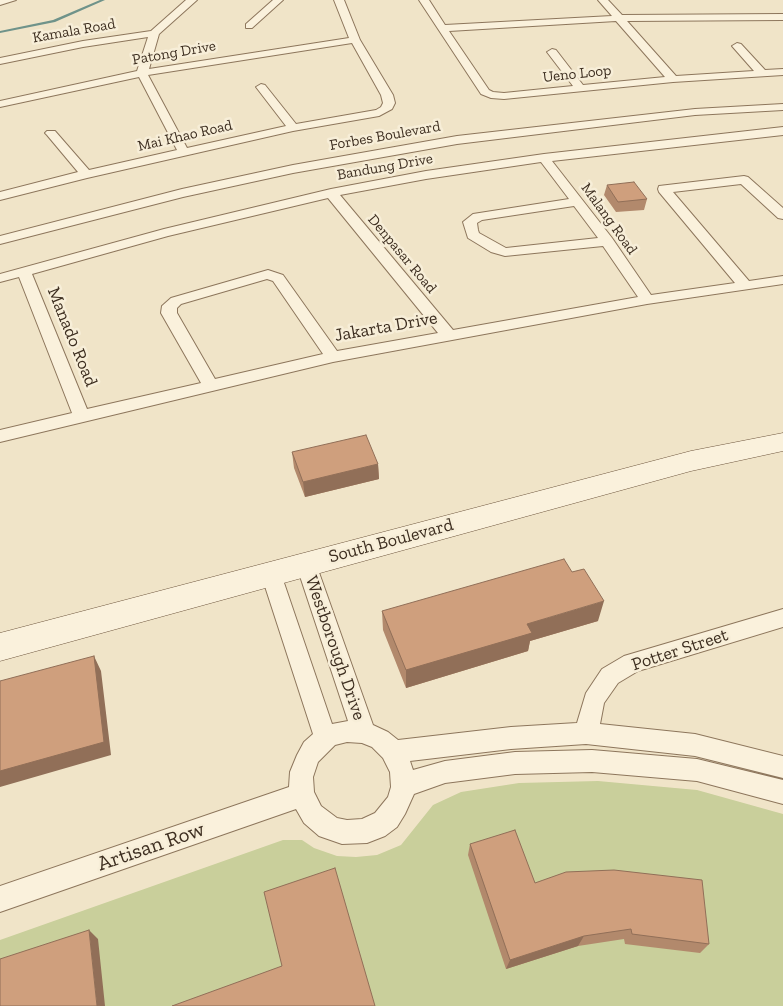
<!DOCTYPE html>
<style>
body{margin:0}
canvas{display:block;background:#f0e4c8}
</style>
<canvas width="783" height="1006"></canvas>
<script>
const context = document.querySelector('canvas').getContext('2d');
context.lineJoin = 'round';
function fillPath(path, color) {
  context.fillStyle = color;
  context.fill(path, 'evenodd');
}
function shape(rows) {
  const path = new Path2D();
  for (const r of rows) {
    path.moveTo(r[0], r[1]);
    for (let i = 2; i < r.length; i += 2) path.lineTo(r[i], r[i + 1]);
  }
  return path;
}
function trace(path, color, width, dash) {
  context.strokeStyle = color;
  context.lineWidth = width;
  context.lineCap = dash ? 'butt' : 'round';
  context.setLineDash(dash || []);
  context.stroke(path);
}
function write(font, color, halo, rows, align = 'center') {
  context.font = font + ' "Zilla Slab",serif';
  context.lineWidth = 5;
  context.setLineDash([]);
  context.textBaseline = 'middle';
  context.strokeStyle = halo;
  context.fillStyle = color;
  for (const [text, x, y, turn = 0] of rows) {
    context.save();
    context.translate(x, y);
    context.rotate((+turn || 0) * Math.PI / 180);
    context.textAlign = isNaN(turn) ? turn : align;
    if (halo) context.strokeText(text, 0, 0);
    context.fillText(text, 0, 0);
    context.restore();
  }
}
const green = shape([
 [598,781,697,790,783,814,783,1006,0,1006,0,940,283,840,302,840,314,848,337,856,356,857,377,855,401,845,433,805,461,792,519,783]
]);
const stream = shape([
 [100,0,105,0,55,22,0,33,0,31,53,20,100,0]
]);
const minor = shape([
 [0,0,16,0,0,5,0,0],
 [186,0,197,0,159,34,149,69,349,38,334,0,344,0,360,40,393,95,395,103,392,109,379,116,293,131,87,178,0,200,0,192,78,172,47,135,45,133,47,131,55,131,89,170,177,150,139,77,0,107,0,101,137,71,148,37,83,47,0,64,0,58,83,41,151,31,186,0],
 [352,43,381,95,383,103,381,107,376,110,296,124,265,85,261,84,256,87,286,126,187,148,148,75,352,43],
 [273,0,283,0,252,28,246,28,246,24,273,0],
 [419,0,429,0,445,25,612,16,598,0,608,0,622,15,783,14,783,20,627,21,676,76,754,71,732,46,737,43,741,44,765,70,783,69,783,75,673,82,504,99,491,98,481,94,419,0],
 [616,21,665,77,583,85,556,50,552,49,547,52,573,86,504,93,493,92,489,90,449,31,616,21],
 [783,104,783,110,695,115,457,144,293,173,183,197,0,244,0,236,182,189,293,165,457,136,695,109,783,104],
 [783,127,783,135,552,161,612,238,651,295,735,283,659,192,658,189,659,186,744,176,748,177,783,208,783,219,778,218,741,184,673,192,749,281,783,276,783,284,647,304,333,362,0,442,0,430,72,413,19,277,0,282,0,274,164,229,331,189,426,171,544,154,783,127],
 [541,162,569,199,473,214,463,222,468,238,491,252,505,256,603,246,638,297,453,330,340,195,426,179,541,162],
 [328,198,438,333,337,351,283,275,268,270,171,298,162,306,161,313,201,383,87,409,32,274,168,236,328,198],
 [574,206,598,238,506,248,479,233,478,230,477,223,482,220,574,206],
 [267,279,273,281,323,354,215,379,177,313,177,308,181,304,267,279],
 [306,556,313,558,316,564,373,725,388,732,398,740,511,727,577,723,586,693,602,669,624,656,783,609,783,627,638,671,618,683,604,703,600,724,695,734,783,756,783,778,695,756,586,744,511,749,410,761,413,770,445,761,515,752,592,750,697,759,783,780,783,804,697,781,592,772,515,774,445,783,414,794,405,814,397,827,385,836,367,843,342,844,319,836,304,823,296,809,0,912,0,886,289,787,290,772,297,755,304,742,313,734,261,574,264,568,271,566,278,568,281,574,332,724,348,721,296,564,299,558,306,556],
 [347,742,362,743,372,747,383,758,390,772,391,787,388,797,375,813,362,819,347,820,337,818,321,806,314,792,313,777,318,762,335,745,347,742]
]);
const secondary = shape([
 [783,433,783,451,691,471,0,661,0,633,691,451,783,433]
]);
const wall = shape([
 [607,185,647,199,644,210,616,212,604,195],
 [292,452,378,464,379,479,305,497,294,468],
 [382,611,598,621,530,641,528,651,406,688,383,630],
 [470,844,535,883,709,944,700,953,625,944,624,939,578,946,506,969,468,855]
]);
const shadedWall = shape([
 [378,464,379,479,305,497,303,482],
 [604,601,598,621,530,641,528,651,406,688,406,670,527,624],
 [94,656,101,671,111,755,0,787,0,771],
 [89,930,98,939,105,1006,97,1006],
 [584,936,578,946,506,969,510,960]
]);
const building = shape([
 [634,182,647,199,618,202,607,185,634,182],
 [366,435,378,464,303,482,292,452,366,435],
 [564,559,572,572,584,569,604,601,527,624,532,633,406,670,382,611,564,559],
 [94,656,104,742,0,771,0,681,94,656],
 [515,830,535,883,566,872,614,870,702,880,709,944,632,934,631,929,584,936,510,960,470,844,515,830],
 [335,868,375,1006,172,1006,282,966,264,892,335,868],
 [89,930,97,1006,0,1006,0,959,89,930]
]);
const farStreetnames = [
 ["Kamala Road",74,31,-10],
 ["Patong Drive",174,53,-10],
 ["Ueno Loop",577,74,-6],
 ["Mai Khao Road",185,136,-13],
 ["Forbes Boulevard",385,136,-10],
 ["Bandung Drive",385,167,-10],
 ["Malang Road",609,219,54],
 ["Denpasar Road",402,254,50]
];
const streetNames = [
 ["Jakarta Drive",386,327,-10],
 ["Manado Road",72,337,68],
 ["South Boulevard",391,541,-15],
 ["Westborough Drive",335,648,71],
 ["Potter Street",680,650,-18]
];
const nearStreetnames = [
 ["Artisan Row",151,847,-19]
];
fillPath(green, '#c9cf9b');
fillPath(stream, '#6f938a');
trace(minor, '#8d765c', 2);
trace(secondary, '#6f573f', 1);
fillPath(minor, '#faf1dc');
fillPath(secondary, '#faf1dc');
fillPath(wall, '#b2896c');
fillPath(shadedWall, '#916f58');
fillPath(building, '#cf9f7d');
trace(building, '#916f58', 1);
write('15px', '#3d2e20', '#f7eed8', farStreetnames);
write('18px', '#3d2e20', '#f7eed8', streetNames);
write('21px', '#3d2e20', '#f7eed8', nearStreetnames);
</script>
